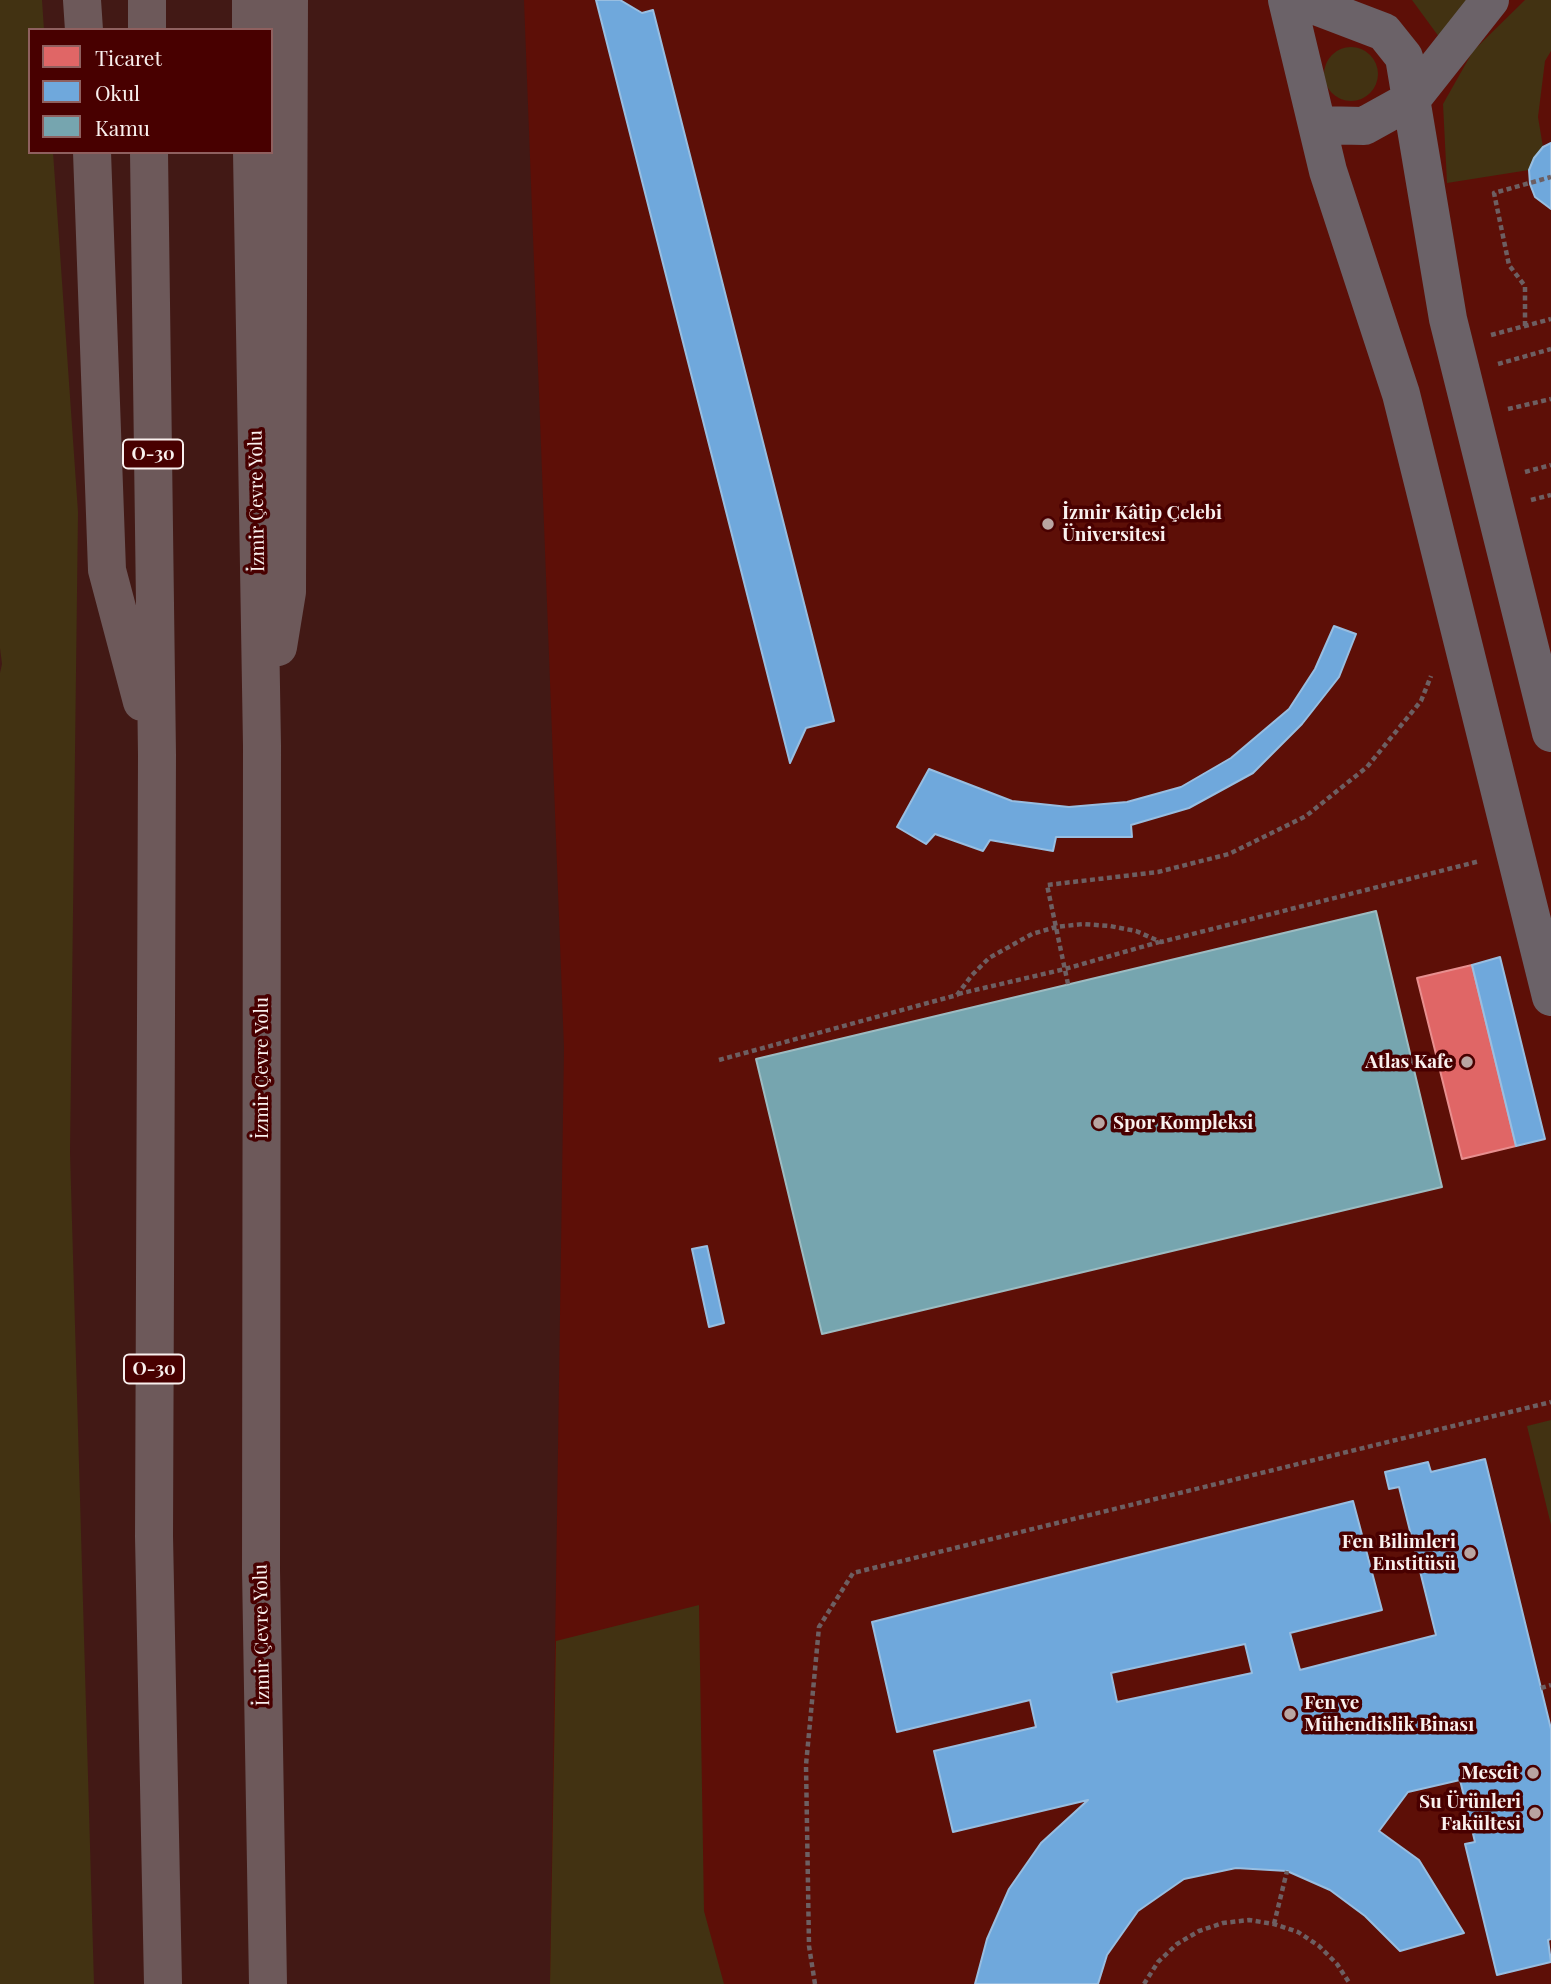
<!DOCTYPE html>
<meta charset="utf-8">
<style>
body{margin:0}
#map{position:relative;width:1551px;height:1984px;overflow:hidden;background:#421915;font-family:"Playfair Display",serif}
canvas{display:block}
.legend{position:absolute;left:28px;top:28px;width:245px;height:126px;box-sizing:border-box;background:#480000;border:2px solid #8f605f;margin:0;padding:9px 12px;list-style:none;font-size:21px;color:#f9f0ee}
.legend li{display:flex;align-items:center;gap:14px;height:35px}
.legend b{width:35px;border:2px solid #8f605f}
</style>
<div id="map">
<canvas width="1551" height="1984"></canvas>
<ul class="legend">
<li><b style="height:19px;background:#e06666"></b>Ticaret</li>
<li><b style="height:19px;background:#6fa8dc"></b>Okul</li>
<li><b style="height:19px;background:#76a5af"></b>Kamu</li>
</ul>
</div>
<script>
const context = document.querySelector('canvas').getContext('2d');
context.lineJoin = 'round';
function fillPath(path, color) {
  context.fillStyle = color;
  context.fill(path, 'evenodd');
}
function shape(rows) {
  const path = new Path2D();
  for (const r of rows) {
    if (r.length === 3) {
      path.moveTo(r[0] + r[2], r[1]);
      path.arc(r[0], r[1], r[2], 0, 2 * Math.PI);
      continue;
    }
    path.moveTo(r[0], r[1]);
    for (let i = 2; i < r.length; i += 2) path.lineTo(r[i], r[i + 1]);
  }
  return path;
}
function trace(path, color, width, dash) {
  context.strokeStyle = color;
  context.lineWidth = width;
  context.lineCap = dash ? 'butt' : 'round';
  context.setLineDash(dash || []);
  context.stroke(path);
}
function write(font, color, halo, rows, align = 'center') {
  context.font = font + ' "Playfair Display",serif';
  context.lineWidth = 7;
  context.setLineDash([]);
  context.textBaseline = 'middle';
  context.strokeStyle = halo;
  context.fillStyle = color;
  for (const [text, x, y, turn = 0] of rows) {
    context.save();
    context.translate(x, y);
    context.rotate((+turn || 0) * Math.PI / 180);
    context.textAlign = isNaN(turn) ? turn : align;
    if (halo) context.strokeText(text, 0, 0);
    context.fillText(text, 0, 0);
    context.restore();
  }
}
const built = shape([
 [524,0,1551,0,1551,1984,550,1984,564,1048]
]);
const green = shape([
 [0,0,42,0,44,30,30,30,30,152,53,152,78,512,70,1152,94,1984,0,1984,0,673,2,664,0,648],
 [1412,0,1474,0,1442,41],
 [1525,0,1551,0,1551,51,1545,61,1538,117,1543,147,1534,158,1529,170,1447,183,1443,104,1473,51],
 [1351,74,27],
 [1551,1420,1551,1525,1527,1426],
 [699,1605,704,1911,724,1984,550,1984,556,1641]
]);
const shops = shape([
 [1472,965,1516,1146,1462,1159,1417,978,1472,965]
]);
const schools = shape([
 [596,0,620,0,642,13,653,10,834,721,806,728,790,763,596,0],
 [1551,143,1551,209,1535,197,1530,184,1529,170,1534,158,1543,147,1551,143],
 [1334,626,1356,634,1339,677,1302,724,1253,773,1189,808,1131,825,1132,837,1056,837,1053,851,990,840,983,851,935,834,926,844,897,827,929,769,1012,801,1069,807,1127,802,1181,787,1231,758,1289,709,1315,669,1334,626],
 [1500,957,1545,1139,1516,1146,1472,965,1500,957],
 [707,1246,724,1323,709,1327,692,1249,707,1246],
 [1485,1459,1551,1729,1551,1939,1548,1940,1551,1962,1497,1975,1465,1844,1475,1842,1460,1780,1408,1792,1379,1831,1419,1860,1464,1933,1400,1951,1365,1916,1330,1890,1287,1871,1236,1868,1184,1879,1138,1911,1107,1955,1098,1984,975,1984,987,1939,1009,1889,1041,1843,1088,1800,953,1832,934,1751,1036,1727,1030,1700,897,1732,872,1622,1353,1501,1382,1610,1290,1633,1300,1670,1436,1635,1399,1487,1389,1489,1385,1472,1428,1462,1431,1472,1485,1459],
 [1245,1644,1252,1673,1117,1702,1111,1673,1245,1644]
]);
const public = shape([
 [1376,911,1442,1187,822,1334,756,1059,1376,911]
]);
const path = shape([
 [1525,326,1525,286,1509,265,1494,193,1551,177],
 [1491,335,1551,319],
 [1498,364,1551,349],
 [1508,409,1551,399],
 [1525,472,1551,465],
 [1531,500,1551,495],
 [1068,984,1047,885,1158,872,1229,854,1306,816,1367,767,1421,701,1431,676],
 [958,994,1065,969,1159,942],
 [719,1060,957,995,972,975,989,958,1032,934,1056,927,1083,924,1110,926,1136,931,1161,942,1480,861],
 [1541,1688,1551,1685],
 [1274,1924,1287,1871],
 [815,1984,809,1946,806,1765,819,1627,853,1573,1551,1402],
 [1144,1984,1158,1962,1177,1944,1199,1931,1223,1923,1249,1920,1274,1924,1298,1932,1319,1946,1337,1964,1350,1984]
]);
const minor = shape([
 [1287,0,1328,171,1401,394,1551,997],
 [1300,0,1384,32,1404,57,1448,319,1551,733],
 [1317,125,1364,126,1411,100,1490,0]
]);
const highway = shape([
 [82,0,84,30],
 [147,0,147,30],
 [251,0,251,30],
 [92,152,107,570,142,702],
 [149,152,157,755,154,1536,163,1984],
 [252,152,262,746,261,1570,268,1984],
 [278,647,287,592,289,0]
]);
const markers = [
 [1048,524,7,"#b9a5a2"],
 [1467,1062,7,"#b9a5a2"],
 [1099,1123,7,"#b9a5a2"],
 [1470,1553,7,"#b9a5a2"],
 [1290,1714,7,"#b9a5a2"],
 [1533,1773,7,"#b9a5a2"],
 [1535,1813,7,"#b9a5a2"]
];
const shields = [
 [153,454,60],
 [154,1369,60]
];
const shieldNames = [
 ["O-30",153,454],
 ["O-30",154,1369]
];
const streetNames = [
 ["İzmir Çevre Yolu",257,501,-91],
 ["İzmir Çevre Yolu",262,1068,-90],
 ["İzmir Çevre Yolu",262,1635,-91]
];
const poiNames = [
 ["İzmir Kâtip Çelebi",1062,513,"left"],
 ["Üniversitesi",1062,535,"left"],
 ["Atlas Kafe",1453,1062],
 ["Spor Kompleksi",1113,1123,"left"],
 ["Fen Bilimleri",1456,1542],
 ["Enstitüsü",1456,1564],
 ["Fen ve",1304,1703,"left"],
 ["Mühendislik Binası",1304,1725,"left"],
 ["Mescit",1519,1773],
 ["Su Ürünleri",1521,1802],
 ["Fakültesi",1521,1824]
];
fillPath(built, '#5d0f07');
fillPath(green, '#423212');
fillPath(shops, '#e06666');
trace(shops, '#e88f8f', 2);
fillPath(schools, '#6fa8dc');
trace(schools, '#98bee1', 2);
fillPath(public, '#76a5af');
trace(public, '#9dbcc2', 2);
trace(path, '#6d5f62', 4.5, [5, 3.5]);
trace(minor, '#6b6268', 38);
trace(highway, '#6d595a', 38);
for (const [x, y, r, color] of markers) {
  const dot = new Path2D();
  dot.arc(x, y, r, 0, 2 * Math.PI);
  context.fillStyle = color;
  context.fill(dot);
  trace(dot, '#480000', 2.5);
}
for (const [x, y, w] of shields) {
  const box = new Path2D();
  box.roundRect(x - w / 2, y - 14.5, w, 29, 5);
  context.fillStyle = '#480000';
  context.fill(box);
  trace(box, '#f9f0ee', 2);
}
write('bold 18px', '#f9f0ee', null, shieldNames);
write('19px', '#f9f0ee', '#480000', streetNames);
write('bold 19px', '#f9f0ee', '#480000', poiNames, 'right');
</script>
